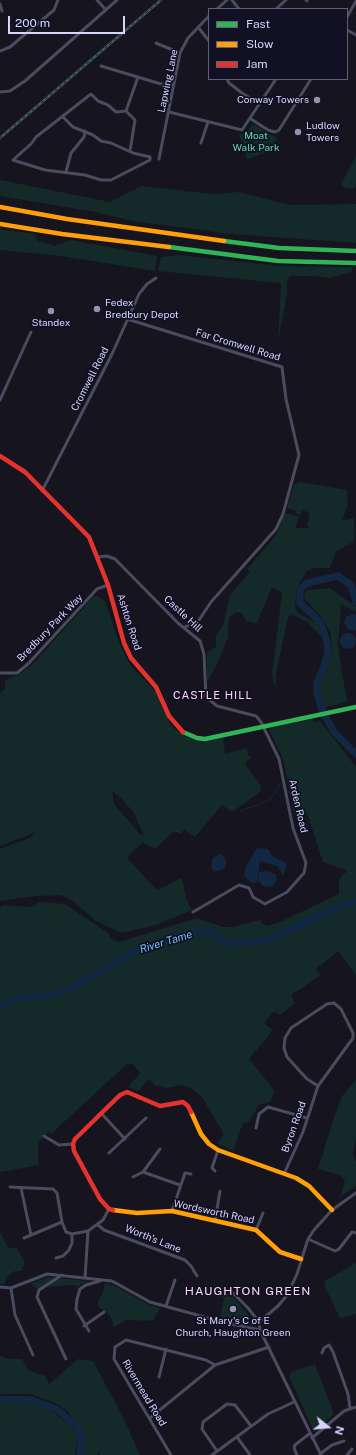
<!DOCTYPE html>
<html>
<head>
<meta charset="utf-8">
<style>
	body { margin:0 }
	#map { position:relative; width:356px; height:1455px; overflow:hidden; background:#16141f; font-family:"Public Sans",sans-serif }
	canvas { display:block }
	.legend { position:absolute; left:208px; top:8px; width:140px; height:72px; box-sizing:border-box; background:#121023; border:1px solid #605f7a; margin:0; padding:5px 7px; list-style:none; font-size:12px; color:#d6d5fc }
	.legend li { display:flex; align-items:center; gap:8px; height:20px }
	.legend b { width:20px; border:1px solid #605f7a }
	.north { position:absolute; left:308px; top:1407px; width:40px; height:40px; -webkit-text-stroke:3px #121023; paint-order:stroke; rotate:107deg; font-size:11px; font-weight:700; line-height:16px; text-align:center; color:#d6d5fc }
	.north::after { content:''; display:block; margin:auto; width:14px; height:18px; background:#d6d5fc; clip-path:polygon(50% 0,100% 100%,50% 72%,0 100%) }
	.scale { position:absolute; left:8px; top:16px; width:117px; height:18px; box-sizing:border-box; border:2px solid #d6d5fc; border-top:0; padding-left:5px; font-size:12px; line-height:14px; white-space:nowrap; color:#d6d5fc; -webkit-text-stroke:3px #121023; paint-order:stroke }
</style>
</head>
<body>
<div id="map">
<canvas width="356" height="1455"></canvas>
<ul class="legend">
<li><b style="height:5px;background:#30b455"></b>Fast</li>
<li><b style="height:5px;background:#ff9f0a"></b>Slow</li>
<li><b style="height:5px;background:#e5322d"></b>Jam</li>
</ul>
<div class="north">N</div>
<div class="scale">200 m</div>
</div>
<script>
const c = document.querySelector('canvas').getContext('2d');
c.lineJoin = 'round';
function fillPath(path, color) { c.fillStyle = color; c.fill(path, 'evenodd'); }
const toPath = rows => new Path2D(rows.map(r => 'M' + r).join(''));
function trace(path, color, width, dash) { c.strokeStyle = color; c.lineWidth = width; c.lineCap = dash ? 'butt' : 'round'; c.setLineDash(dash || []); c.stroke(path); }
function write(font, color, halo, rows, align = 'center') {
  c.font = font + ' "Public Sans",sans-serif'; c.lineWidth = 3.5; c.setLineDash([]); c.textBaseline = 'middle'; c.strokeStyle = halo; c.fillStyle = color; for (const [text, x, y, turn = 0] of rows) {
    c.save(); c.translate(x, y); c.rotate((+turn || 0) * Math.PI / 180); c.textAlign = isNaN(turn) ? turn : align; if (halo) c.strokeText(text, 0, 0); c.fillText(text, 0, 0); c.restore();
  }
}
const green = toPath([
	[253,124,277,138,275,142,281,147,247,159,239,134,245,134],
	[356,156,356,184,354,189,345,188,341,184],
	[0,180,110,202,142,186,212,194,239,192,290,205,356,204,356,243,230,234,133,221,95,212,0,196],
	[0,229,34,234,38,241,55,246,71,240,157,256,155,271,61,256,0,250],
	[178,255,281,266,353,267,352,272,329,278,316,276,290,276,287,281,287,294,278,341,281,283,158,271,161,257],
	[300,482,347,490,348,504,342,521,354,518,355,537,353,542,336,551,330,568,315,568,307,571,297,587,295,607,298,613,316,623,323,635,320,635,307,622,293,615,288,617,276,673,276,690,272,675,282,592,272,587,257,623,246,621,242,613,236,612,230,617,228,624,228,638,216,666,207,682,207,652,216,647,216,635,223,625,230,595,250,572,247,569,276,535,285,513,299,517,295,528,309,528,307,525,310,513,302,510,300,515,296,513,296,511,287,508,294,485],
	[330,588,356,607,356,612,341,604,338,647,347,702,324,708,320,691,321,680,328,665,332,648,330,632,322,618,304,598,305,592,308,590],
	[97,596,105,601,119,642,130,665,155,691,170,724,176,730,190,738,223,737,225,754,247,748,248,755,251,757,245,764,261,786,260,792,232,812,222,805,195,837,184,830,180,834,174,831,155,849,143,842,133,851,127,858,157,890,182,878,186,898,192,910,156,925,122,933,96,921,73,901,61,895,36,896,0,901,0,849,30,838,36,832,0,846,0,693,5,689,5,680,18,675,32,665,93,597],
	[112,791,121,798,134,813,144,836,140,834,114,804],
	[313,719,314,722,320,721,356,767,356,899,346,903,349,907,356,904,356,975,338,951,316,969,321,975,291,995,295,1003,280,1015,274,1011,264,1023,273,1030,249,1059,275,1091,270,1102,259,1105,249,1122,243,1123,233,1151,217,1143,224,1134,202,1097,192,1089,183,1085,166,1088,155,1085,149,1079,138,1091,128,1087,140,1073,133,1064,127,1064,51,1134,49,1132,38,1142,39,1165,0,1172,0,907,4,905,30,907,39,902,65,904,108,933,111,938,119,942,197,918,223,927,237,927,237,926,260,920,262,924,267,926,280,922,339,894,339,879,347,871,323,862,307,813,294,815,283,759,268,727],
	[356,1080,356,1138,353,1155,356,1162,356,1186,340,1197,345,1181,340,1175,318,1169,333,1120,342,1096],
	[0,1232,8,1248,17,1248,25,1262,21,1271,15,1271,9,1275,4,1284,0,1284],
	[356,1263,356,1314,340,1318,324,1285,326,1280],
	[48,1277,89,1281,78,1286,70,1285,46,1287,42,1291,30,1284],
	[105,1283,115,1286,150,1305,160,1308,153,1321,127,1320,114,1327,111,1318,105,1311,99,1307,98,1301,103,1292],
	[211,1292,230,1293,256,1324,255,1326,220,1318,224,1298,210,1295],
	[0,1356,10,1359,22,1359,28,1370,45,1376,49,1384,78,1359,93,1361,123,1417,140,1455,100,1455,98,1452,97,1455,82,1455,84,1441,83,1434,69,1413,58,1404,31,1394,0,1394],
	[315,1364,334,1414,314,1432,289,1376,291,1372],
	[0,1402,35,1403,46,1406,54,1412,76,1431,78,1443,75,1455,0,1455]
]);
const water = toPath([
	[352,614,356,615,356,630,354,631,348,629,344,623,346,617],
	'340 641a8 8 0 1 1 16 0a8 8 0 1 1-16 0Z',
	[257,848,268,849,272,856,286,863,286,869,283,875,277,866,260,861,257,882,252,883,244,876,246,866],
	[220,854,224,856,226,861,225,868,215,872,212,869,211,864,213,858],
	[267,871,275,874,277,880,272,887,263,886,258,881,259,872]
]);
const stream = toPath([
	[241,811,270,800,281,783],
	[352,903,356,912]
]);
const river = toPath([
	[356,602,351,585,338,576,307,583,301,588,300,593,300,603,320,622,326,638,328,652,324,666,317,683,317,694,322,710,334,732,356,754],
	[0,1005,21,998,51,995,68,990,135,951,183,935,200,931,209,931,223,941,231,944,270,939,318,916,356,901],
	[0,1399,31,1400,57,1409,77,1427,82,1441,80,1455]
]);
const street = toPath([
	[97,0,106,10],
	[232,0,239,9],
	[306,0,307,1],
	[0,4,2,11],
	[217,9,227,0],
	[276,9,286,0],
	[347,17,356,1],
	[198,27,209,41],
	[347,30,356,35],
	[156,43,180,53],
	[0,51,10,47,54,10,58,0],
	[101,66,161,84,173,85],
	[227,79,229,83,242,93,260,104],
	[0,92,10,91,25,81,117,0],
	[169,112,242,130,276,79],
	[63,117,73,127,93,135,101,141,111,143,133,153,150,157,150,160,111,180,101,180,85,175,45,170,13,160,31,144,36,137,91,94,98,101,108,105,116,112,126,111],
	[251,119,268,130,275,132,279,130,311,79],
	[201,143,208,122],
	[130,151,135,120,126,111,138,77],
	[159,159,180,53,188,38,209,16],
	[66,172,71,153,84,137,85,131],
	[127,319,282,367,286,399,299,455,283,514,276,529,211,602,199,620,185,627],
	[0,400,31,332],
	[42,491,112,354,139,294,147,284,156,278],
	[97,557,107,556,115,559,178,623,200,641,204,654,206,697,217,706,256,716,261,722,279,759,293,828,306,863,304,873,287,892,265,904,253,897,249,888,239,885,193,912],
	[0,673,17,673,28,664,97,589,108,585],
	[101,1113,125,1139],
	[256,1128,259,1114,268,1107,307,1118],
	[44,1136,59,1145,73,1144],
	[109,1153,146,1118],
	[215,1171,212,1168,218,1150],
	[143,1172,180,1185],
	[284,1174,303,1132,318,1086,353,1038,353,1033,341,1009,334,1003,327,1004,291,1028,285,1038,284,1048,287,1057,307,1079,318,1086],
	[133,1177,143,1172,160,1149],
	[10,1187,53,1189,57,1193,62,1222,24,1238],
	[21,1188,31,1235],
	[172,1211,185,1173,191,1174],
	[215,1221,220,1191],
	[62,1222,66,1232,72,1234,88,1231,103,1220,109,1209],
	[98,1225,104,1230,185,1260,191,1266,197,1276],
	[256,1230,263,1213],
	[308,1239,335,1251,339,1249,352,1232,356,1233],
	[56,1258,63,1256,69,1250,72,1243,72,1234],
	[62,1275,39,1290,37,1297,66,1359],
	[85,1278,88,1231],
	[0,1287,11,1288,47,1274,112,1281,150,1302,226,1323,260,1330],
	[11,1288,15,1315,33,1355],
	[231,1291,248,1308,259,1322],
	[166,1306,175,1280],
	[84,1326,104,1312],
	[89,1331,76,1309,77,1299,80,1289,86,1285,100,1281],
	[322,1353,324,1348,329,1345,333,1352,348,1394,350,1408],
	[159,1377,166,1349],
	[150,1418,215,1365,269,1347],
	[237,1437,250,1455],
	[312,1438,344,1411,356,1407],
	[217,1451,202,1429,203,1422,227,1404,235,1405,251,1426],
	[320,1454,332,1445,344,1441],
	[171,1455,114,1359,115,1347,126,1340,206,1360,215,1365],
	[212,1455,268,1414,294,1402],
	[297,1455,294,1448,295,1445,309,1434],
	[321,1455,260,1330,259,1322,278,1306,288,1294,297,1274,308,1239,314,1230,332,1210,356,1193],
	[347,1455,352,1449]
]);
const fast = toPath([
	[224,241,279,248,356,251],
	[169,247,278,261,356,263],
	[183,732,197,738,205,739,356,707]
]);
const slow = toPath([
	[0,207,67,219,224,241],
	[0,224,62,234,169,247],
	[191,1112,201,1134,209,1144,218,1150,296,1178,309,1186,332,1210],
	[113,1210,137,1213,172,1211,256,1230,280,1252,301,1259]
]);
const jam = toPath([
	[0,456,25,472,89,537,108,585,124,643,131,658,156,687,169,716,183,732],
	[113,1210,109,1209,100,1199,74,1151,73,1144,75,1139,120,1095,127,1092,160,1106,183,1102,188,1106,191,1112]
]);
const rail = toPath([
	[0,138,161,0]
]);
const markers = [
	[317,100,4,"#9391af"],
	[298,132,4,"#9391af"],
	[97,309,4,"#9391af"],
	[51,311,4,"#9391af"],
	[233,1309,4,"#9391af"]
];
const streetNames = [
	["Lapwing Lane",168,81,-78],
	["Far Cromwell Road",238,345,17],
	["Cromwell Road",90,379,-63],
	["Castle Hill",183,614,43],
	["Ashton Road",129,622,72],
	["Bredbury Park Way",50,628,-46],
	["Arden Road",298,806,77],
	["Byron Road",294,1127,-70],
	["Wordsworth Road",214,1212,12],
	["Worth's Lane",153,1239,22],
	["Rivermead Road",144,1393,59]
];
const poiNames = [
	["Conway Towers",309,100,"right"],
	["Ludlow",306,126],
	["Towers",306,138],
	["Fedex",105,303],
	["Bredbury Depot",105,315],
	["Standex",51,323,"center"],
	["St Mary's C of E",233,1321,"center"],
	["Church, Haughton Green",233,1333,"center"]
];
const parkNames = [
	["Moat",256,136],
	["Walk Park",256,148]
];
const neighbourhoodNames = [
	["CASTLE HILL",213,696]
];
const waterNames = [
	["River Tame",166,942,-17]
];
const quarterNames = [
	["HAUGHTON GREEN",248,1291]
];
fillPath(green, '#132a28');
fillPath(water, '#122842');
trace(stream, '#122842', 1);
trace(river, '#122842', 7);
trace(street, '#4a4b5f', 3);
trace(fast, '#30b455', 4.5);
trace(slow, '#ff9f0a', 4.5);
trace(jam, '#e5322d', 4.5);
trace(rail, '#445a66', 2.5);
trace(rail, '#121023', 1, [3]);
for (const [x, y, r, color] of markers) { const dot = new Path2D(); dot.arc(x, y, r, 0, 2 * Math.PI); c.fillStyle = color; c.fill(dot); trace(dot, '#121023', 1.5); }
write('10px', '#d6d5fc', '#121023', streetNames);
write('10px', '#d6d5fc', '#121023', poiNames, 'left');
write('10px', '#66d7b1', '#121023', parkNames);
c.letterSpacing = '1px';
write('11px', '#fcd7f2', '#121023', neighbourhoodNames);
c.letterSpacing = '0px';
write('italic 11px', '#6bc1f4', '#121023', waterNames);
c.letterSpacing = '1px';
write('12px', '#fcd7f2', '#121023', quarterNames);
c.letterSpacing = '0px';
</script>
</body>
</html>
